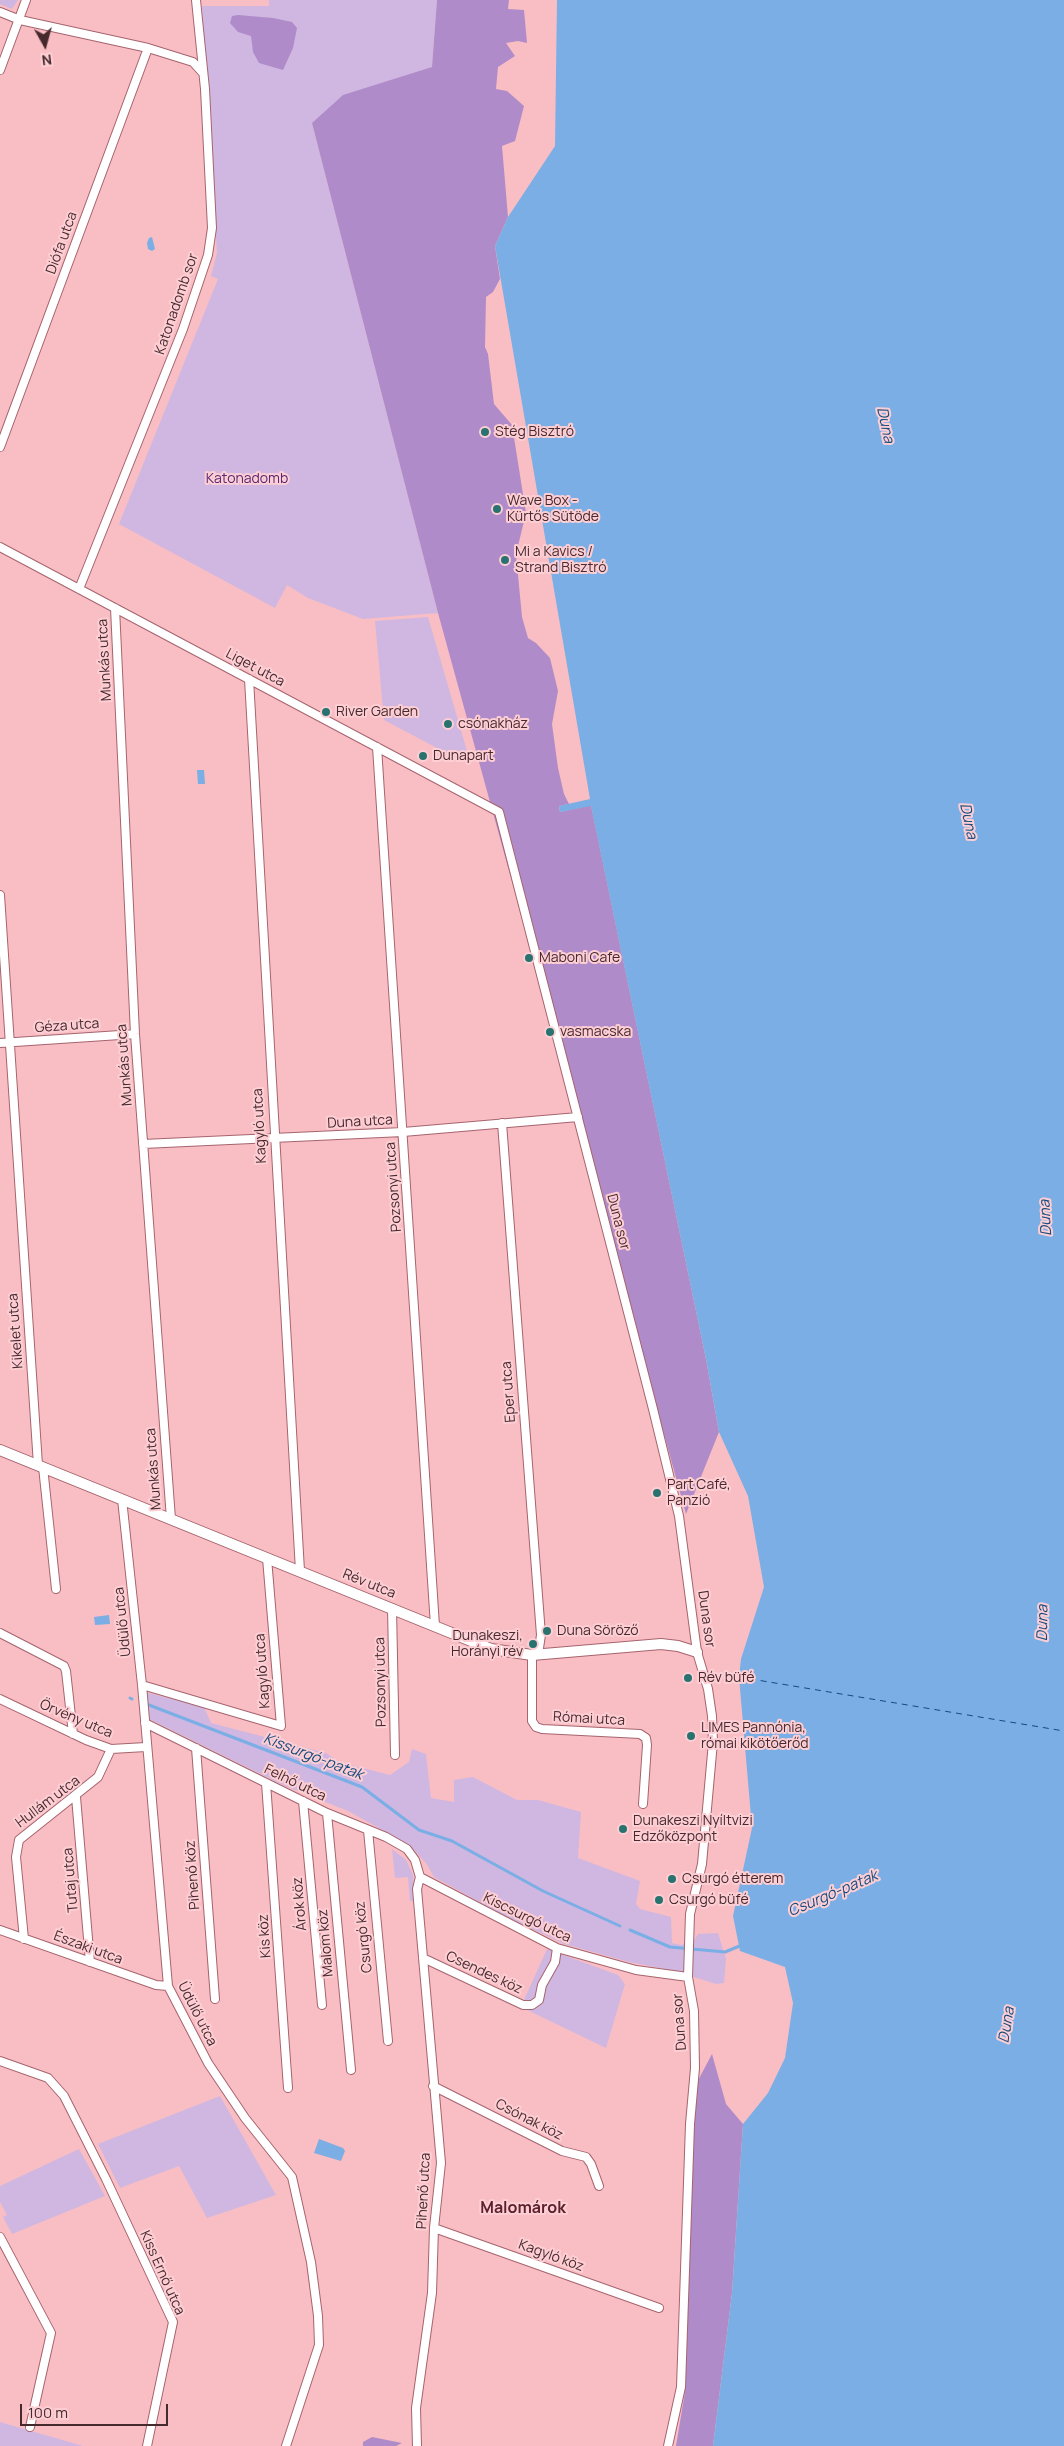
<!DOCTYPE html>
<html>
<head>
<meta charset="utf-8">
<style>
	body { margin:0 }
	#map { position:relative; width:1064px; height:2446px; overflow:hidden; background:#f9bec4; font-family:Manrope,sans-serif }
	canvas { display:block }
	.north { position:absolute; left:20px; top:20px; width:50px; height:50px; -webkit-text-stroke:4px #fdcfd4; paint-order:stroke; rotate:173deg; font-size:14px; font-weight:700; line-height:20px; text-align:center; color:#46292d }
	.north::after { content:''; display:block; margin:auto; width:18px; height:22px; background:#46292d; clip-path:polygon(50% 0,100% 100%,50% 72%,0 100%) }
	.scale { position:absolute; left:20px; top:2404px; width:148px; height:22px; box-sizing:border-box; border:2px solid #46292d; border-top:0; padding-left:6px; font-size:15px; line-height:18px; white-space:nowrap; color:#46292d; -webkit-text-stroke:4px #fdcfd4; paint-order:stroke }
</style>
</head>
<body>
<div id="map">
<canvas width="1064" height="2446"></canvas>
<div class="north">N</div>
<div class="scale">100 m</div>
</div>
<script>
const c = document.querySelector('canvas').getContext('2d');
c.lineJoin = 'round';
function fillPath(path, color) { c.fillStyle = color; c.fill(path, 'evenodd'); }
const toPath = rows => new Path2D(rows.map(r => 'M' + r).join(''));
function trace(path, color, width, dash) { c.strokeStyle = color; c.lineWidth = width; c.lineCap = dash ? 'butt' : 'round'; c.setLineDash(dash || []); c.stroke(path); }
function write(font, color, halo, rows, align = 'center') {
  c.font = font + ' Manrope,sans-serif'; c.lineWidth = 4; c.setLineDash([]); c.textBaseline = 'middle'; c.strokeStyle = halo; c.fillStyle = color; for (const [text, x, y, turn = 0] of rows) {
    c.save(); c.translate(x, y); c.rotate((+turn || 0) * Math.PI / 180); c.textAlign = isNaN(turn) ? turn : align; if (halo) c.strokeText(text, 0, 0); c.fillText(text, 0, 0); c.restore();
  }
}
const green = toPath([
	[0,0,18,0,12,9,0,4],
	[269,0,437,0,432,67,312,123,438,613,363,619,308,598,287,585,275,608,119,524,218,279,211,276,217,253,202,6,269,6],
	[428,617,467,751,456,758,384,720,375,621],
	[144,1692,204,1707,211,1723,326,1753,339,1762,390,1775,409,1762,412,1749,426,1754,431,1798,454,1802,454,1780,473,1777,517,1800,538,1800,581,1812,578,1858,640,1881,636,1904,640,1909,671,1917,672,1943,681,1945,694,1941,698,1934,718,1933,726,1959,724,1983,716,1984,675,1971,629,1962,564,1944,505,1916,434,1877,426,1863,410,1846,386,1832,348,1811,285,1786,145,1717],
	[392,1849,406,1860,413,1875,414,1901,410,1901,408,1877,395,1878],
	[547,1949,618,1975,625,1984,606,2048,523,2008,523,2002],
	[220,2096,276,2195,207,2218,179,2166,120,2188,98,2144],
	[79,2149,105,2196,12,2234,3,2217,7,2215,0,2202,0,2186],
	[0,2422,83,2446,0,2446]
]);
const forest = toPath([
	[437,0,509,0,508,9,524,10,527,43,518,41,506,43,515,56,498,67,496,89,507,91,524,106,515,141,502,146,508,217,495,246,500,279,493,292,486,297,485,347,488,354,494,404,512,425,526,513,516,554,522,617,528,638,536,643,550,658,558,691,552,724,558,768,564,794,569,804,559,806,560,812,591,805,706,1359,719,1432,686,1514,438,613,312,123,343,95,432,67],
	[238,15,273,18,292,22,297,28,293,48,283,70,259,63,253,52,251,36,238,32,230,23,232,16],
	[712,2054,726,2104,743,2124,732,2293,713,2446,676,2446,685,2392,694,2088],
	[372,2437,402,2443,396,2446,363,2446,363,2442]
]);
const water = toPath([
	[557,0,1064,0,1064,2446,713,2446,732,2293,743,2124,768,2093,785,2058,793,2003,785,1967,740,1951,733,1916,752,1828,739,1677,741,1659,764,1587,748,1496,719,1432,706,1359,591,806,560,812,559,806,590,799,495,246,508,217,555,146],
	[152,237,155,249,152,251,148,249,147,243,149,238],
	[197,770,204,770,205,784,198,784],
	[109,1615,110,1624,95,1625,94,1617],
	[319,2139,343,2148,345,2151,341,2161,314,2153]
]);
const stream = toPath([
	[130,1698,132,1699],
	[149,1705,362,1787,419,1830,452,1841,543,1891,620,1926],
	[630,1930,670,1947,725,1952,742,1945]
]);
const ferry = toPath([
	[739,1677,1064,1731]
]);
const minor = toPath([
	[0,12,20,20,148,48,193,62,202,72],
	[0,70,26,0],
	[0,447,148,48],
	[0,547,499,812,653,1409,679,1516,697,1652,708,1689,712,1716,713,1742,702,1864,690,1914,688,1977,694,2011,695,2068,690,2124,681,2387,668,2446],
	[79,589,183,329,208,255,212,228,205,89,196,0],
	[115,608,135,1034,171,1519],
	[249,679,300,1571],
	[377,747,435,1626],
	[0,895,38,1465],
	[0,1043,135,1034],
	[502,1123,541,1635,539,1648,532,1655,532,1721,536,1727,542,1729,640,1734,646,1738,647,1745,643,1804],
	[143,1144,403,1132,578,1117],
	[43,1467,56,1589],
	[122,1499,142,1685,168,1986,208,2063,245,2118,292,2177,311,2262,318,2316,319,2345,286,2446],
	[392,1608,395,1755],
	[0,1633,64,1666,66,1671,73,1734],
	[142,1685,281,1726,267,1558],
	[0,1699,86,1740,111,1749,146,1747],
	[145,1723,327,1813,386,1837,407,1849,415,1860,420,1877],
	[196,1748,215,1999],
	[266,1783,288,2088],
	[76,1797,90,1962],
	[303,1801,322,2005],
	[327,1813,351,2070],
	[368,1830,388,2041],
	[420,1877,557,1948,636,1970,688,1977],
	[0,1930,156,1985,168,1986],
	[24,1939,16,1857,19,1840,98,1777,111,1749],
	[423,1958,523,2005,532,2005,539,2000,542,1985,555,1962,557,1948],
	[0,2061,48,2078,64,2096,106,2179,173,2322,147,2446],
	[433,2086,562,2151,586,2157,591,2164,599,2186],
	[434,2228,659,2308],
	[0,2237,51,2333,30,2427],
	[417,2446,416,2408,432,2293,434,2228,441,2163,417,1889,420,1877]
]);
const tertiary = toPath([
	[0,1450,491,1649,532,1655,661,1644,678,1646,697,1652]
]);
const markers = [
	[485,432,5,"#28726f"],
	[497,509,5,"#28726f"],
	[505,560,5,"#28726f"],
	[326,712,5,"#28726f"],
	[448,724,5,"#28726f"],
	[423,756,5,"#28726f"],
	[529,958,5,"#28726f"],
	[550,1032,5,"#28726f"],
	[657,1493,5,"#28726f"],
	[547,1631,5,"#28726f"],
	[533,1644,5,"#28726f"],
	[688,1678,5,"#28726f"],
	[691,1736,5,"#28726f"],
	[623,1829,5,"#28726f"],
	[672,1879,5,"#28726f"],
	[659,1900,5,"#28726f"]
];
const streetNames = [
	["Diófa utca",62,243,-70],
	["Katonadomb sor",177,304,-71],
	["Munkás utca",105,660,-93],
	["Liget utca",255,668,28],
	["Géza utca",67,1026,-4],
	["Munkás utca",125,1065,-94],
	["Duna utca",360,1122,-3],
	["Kagyló utca",260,1126,-93],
	["Pozsonyi utca",394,1187,-94],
	["Duna sor",618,1222,76],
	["Kikelet utca",16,1331,-94],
	["Eper utca",509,1392,-94],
	["Munkás utca",154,1469,-94],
	["Rév utca",369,1584,22],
	["Duna sor",706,1619,82],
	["Üdülő utca",123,1622,-96],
	["Kagyló utca",263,1671,-94],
	["Pozsonyi utca",381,1682,-91],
	["Örvény utca",76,1719,23],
	["Római utca",589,1719,3],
	["Felhő utca",295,1783,26],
	["Hullám utca",48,1802,-37],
	["Pihenő köz",193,1875,-94],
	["Tutaj utca",71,1880,-95],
	["Árok köz",300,1904,-95],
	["Kiscsurgó utca",527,1918,26],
	["Kis köz",265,1936,-94],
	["Csurgó köz",364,1937,-96],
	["Malom köz",326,1943,-95],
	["Északi utca",88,1948,20],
	["Csendes köz",484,1973,25],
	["Üdülő utca",197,2014,63],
	["Duna sor",680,2022,-94],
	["Csónak köz",529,2120,27],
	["Pihenő utca",424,2191,-87],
	["Kagyló köz",551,2256,20],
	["Kiss Ernő utca",162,2273,66]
];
const poiNames = [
	["Stég Bisztró",495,432],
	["Wave Box -",507,501],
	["Kürtős Sütöde",507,517],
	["Mi a Kavics /",515,552],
	["Strand Bisztró",515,568],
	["River Garden",336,712],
	["csónakház",458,724],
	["Dunapart",433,756],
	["Maboni Cafe",539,958],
	["vasmacska",560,1032],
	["Part Café,",667,1485],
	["Panzió",667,1501],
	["Duna Söröző",557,1631],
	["Dunakeszi,",523,1636,"right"],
	["Horányi rév",523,1652,"right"],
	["Rév büfé",698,1678],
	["LIMES Pannónia,",701,1728],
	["római kikötőerőd",701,1744],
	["Dunakeszi Nyíltvizi",633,1821],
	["Edzőközpont",633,1837],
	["Csurgó étterem",682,1879],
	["Csurgó büfé",669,1900]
];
const parkNames = [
	["Katonadomb",247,479]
];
const waterNames = [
	["Duna",885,425,78],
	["Duna",968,821,78],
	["Duna",1046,1218,-93],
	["Duna",1043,1623,-89],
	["Kissurgó-patak",313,1757,21],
	["Csurgó-patak",833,1894,-23],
	["Duna",1007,2025,-81]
];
const quarterNames = [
	["Malomárok",523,2209]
];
fillPath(green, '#cfb7e1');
fillPath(forest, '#b08bc9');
fillPath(water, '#7aaee5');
trace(stream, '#7aaee5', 3);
trace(ferry, '#154b7e', 1, [6, 5]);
trace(minor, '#a6646e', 10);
trace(tertiary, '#a6646e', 12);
trace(minor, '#fff', 8);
trace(tertiary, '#fff', 10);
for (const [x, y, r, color] of markers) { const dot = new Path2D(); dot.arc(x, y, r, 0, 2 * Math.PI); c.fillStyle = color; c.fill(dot); trace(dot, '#fdcfd4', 2); }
write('14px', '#46292d', '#fdcfd4', streetNames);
write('14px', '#46292d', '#fdcfd4', poiNames, 'left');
write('14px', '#562771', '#fdcfd4', parkNames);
write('italic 15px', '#154b7e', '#fdcfd4', waterNames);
write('bold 16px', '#5c212d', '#fdcfd4', quarterNames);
</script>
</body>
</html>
